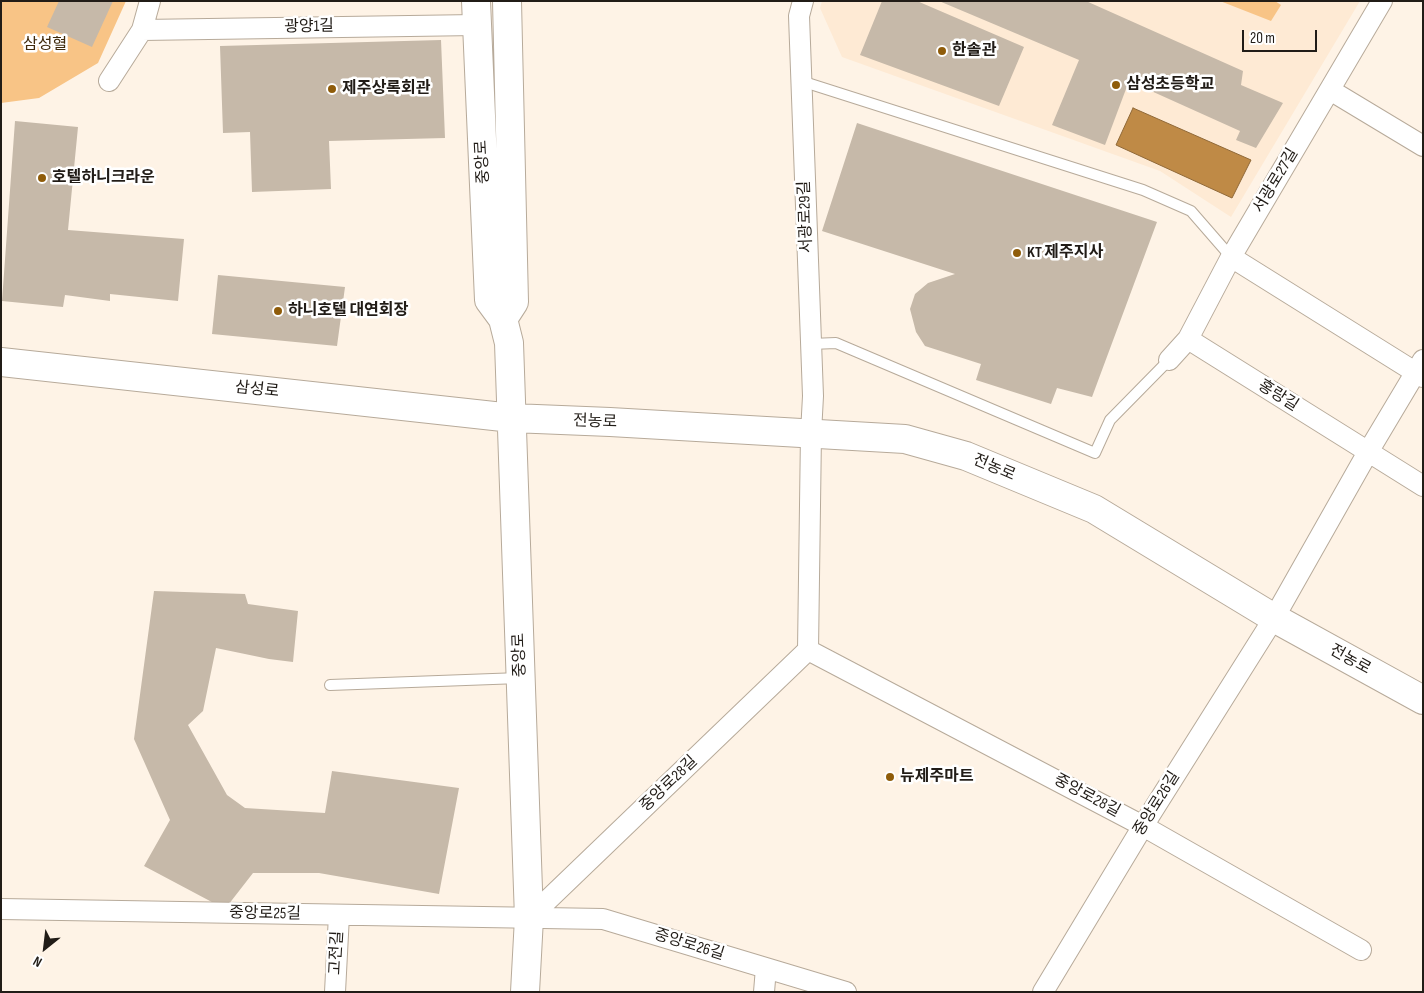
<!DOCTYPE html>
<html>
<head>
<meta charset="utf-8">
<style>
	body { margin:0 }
	#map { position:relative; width:1424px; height:993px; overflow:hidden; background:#fef3e6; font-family:"Sofia Sans Condensed",sans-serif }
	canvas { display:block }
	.frame { position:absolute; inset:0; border:2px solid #211c17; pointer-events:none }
	.north { position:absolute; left:20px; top:923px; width:50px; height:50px; -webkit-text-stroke:4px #fff; paint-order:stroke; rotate:209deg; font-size:14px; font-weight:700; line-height:20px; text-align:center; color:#211c17 }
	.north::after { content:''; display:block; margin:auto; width:18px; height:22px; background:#211c17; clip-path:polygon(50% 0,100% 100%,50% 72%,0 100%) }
	.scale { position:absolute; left:1242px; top:30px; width:75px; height:22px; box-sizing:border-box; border:2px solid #211c17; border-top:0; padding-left:6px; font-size:15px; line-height:18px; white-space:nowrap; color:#211c17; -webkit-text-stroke:4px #fff; paint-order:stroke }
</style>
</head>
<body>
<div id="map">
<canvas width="1424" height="993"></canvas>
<div class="frame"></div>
<div class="north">N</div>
<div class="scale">20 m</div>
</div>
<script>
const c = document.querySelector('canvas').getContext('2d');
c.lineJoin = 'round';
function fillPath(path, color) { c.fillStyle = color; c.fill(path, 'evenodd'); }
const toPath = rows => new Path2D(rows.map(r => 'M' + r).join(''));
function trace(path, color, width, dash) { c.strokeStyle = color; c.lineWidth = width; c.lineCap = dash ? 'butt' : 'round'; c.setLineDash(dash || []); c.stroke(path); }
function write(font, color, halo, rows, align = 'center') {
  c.font = font + ' "Sofia Sans Condensed","Noto Sans KR",sans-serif'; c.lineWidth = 5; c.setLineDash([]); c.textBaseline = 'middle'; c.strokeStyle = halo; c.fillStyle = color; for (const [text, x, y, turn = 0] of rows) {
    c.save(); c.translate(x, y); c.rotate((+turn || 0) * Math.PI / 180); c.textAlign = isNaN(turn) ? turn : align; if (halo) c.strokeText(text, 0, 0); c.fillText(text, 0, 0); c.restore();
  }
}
const built = toPath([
	[822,1,1360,1,1231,217,1160,171,842,57,820,8]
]);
const green = toPath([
	[1,1,126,1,98,63,39,98,1,103],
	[1220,1,1275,1,1281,5,1271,21]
]);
const water = toPath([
	[1133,108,1251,160,1232,198,1116,145,1133,108]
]);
const building = toPath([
	[59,1,113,1,92,47,47,27],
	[882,1,917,1,1024,47,999,106,860,55],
	[939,1,1086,1,1243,71,1241,85,1283,103,1256,148,1236,140,1240,131,1129,81,1105,145,1052,125,1079,60],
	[441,40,445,138,329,141,331,189,252,192,250,132,223,133,220,46],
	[15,121,78,127,68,230,184,239,178,301,110,294,110,301,65,295,63,307,2,301],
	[857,123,1157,222,1092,397,1057,388,1051,404,976,380,981,364,925,346,916,332,910,309,915,294,928,283,955,274,822,231],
	[218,275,345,287,337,346,212,334],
	[154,591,245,594,248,604,298,611,293,662,269,659,216,648,203,711,188,725,227,795,245,808,325,813,332,771,459,788,439,894,319,873,253,873,225,909,144,866,170,820,134,739]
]);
const lane = toPath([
	[801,81,1143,190,1191,211,1231,257],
	[811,344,836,343,1095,453,1110,420,1169,360],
	[330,685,520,678]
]);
const street = toPath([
	[142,30,476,25],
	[109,81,142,30,150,1],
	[1330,90,1423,146],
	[1231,257,1423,377],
	[1188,339,1423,486],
	[1169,360,1188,339,1231,257,1382,1],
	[808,650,1143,826,1361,950],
	[1,909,603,919,846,992],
	[529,918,808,650,811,433,813,396,799,16,803,1],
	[335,992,339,915],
	[764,992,766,968],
	[1043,992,1143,826,1274,618,1368,452,1423,360]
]);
const secondary = toPath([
	[476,1,489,300,503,319,509,343,529,918,525,992],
	[503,319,514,302,507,1],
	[1,362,512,418,610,422,905,439,966,456,1094,509,1274,618,1423,700]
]);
const markers = [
	[942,51,5,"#8f5c0a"],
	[1116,85,5,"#8f5c0a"],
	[332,89,5,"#8f5c0a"],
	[42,178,5,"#8f5c0a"],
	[1017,253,5,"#8f5c0a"],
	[278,311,5,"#8f5c0a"],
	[890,777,5,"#8f5c0a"]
];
const streetNames = [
	["광양1길",309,27,-1],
	["중앙로",483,162,-93],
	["서광로27길",1276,181,-59],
	["서광로29길",806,217,-92],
	["삼성로",257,390,6],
	["홍랑길",1278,396,32],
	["전농로",595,422,2],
	["전농로",994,468,23],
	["중앙로",520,655,-92],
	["전농로",1350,660,29],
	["중앙로28길",669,784,-44],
	["중앙로28길",1087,796,28],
	["중앙로26길",1157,804,-58],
	["중앙로25길",265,914,1],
	["중앙로26길",689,945,17],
	["고전길",337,953,-87]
];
const parkNames = [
	["삼성혈",45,45]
];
const poiNames = [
	["한솔관",952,51],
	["삼성초등학교",1126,85],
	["제주상록회관",342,89],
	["호텔하니크라운",52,178],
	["KT 제주지사",1027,253],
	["하니호텔 대연회장",288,311],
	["뉴제주마트",900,777]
];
fillPath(built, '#feead4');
fillPath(green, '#f8c486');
fillPath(water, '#bf8a46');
trace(water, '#906938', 1);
fillPath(building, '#c6b9a9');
trace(lane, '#b7aa9a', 12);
trace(street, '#b7aa9a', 22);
trace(secondary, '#b7aa9a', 30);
trace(lane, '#fff', 10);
trace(street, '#fff', 20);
trace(secondary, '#fff', 28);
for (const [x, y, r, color] of markers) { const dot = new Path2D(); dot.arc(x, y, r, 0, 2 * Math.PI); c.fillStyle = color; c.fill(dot); trace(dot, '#fff', 2); }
write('16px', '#211c17', '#fff', streetNames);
write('16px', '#412b0c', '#fff', parkNames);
write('bold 16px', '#211c17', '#fff', poiNames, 'left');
</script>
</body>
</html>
